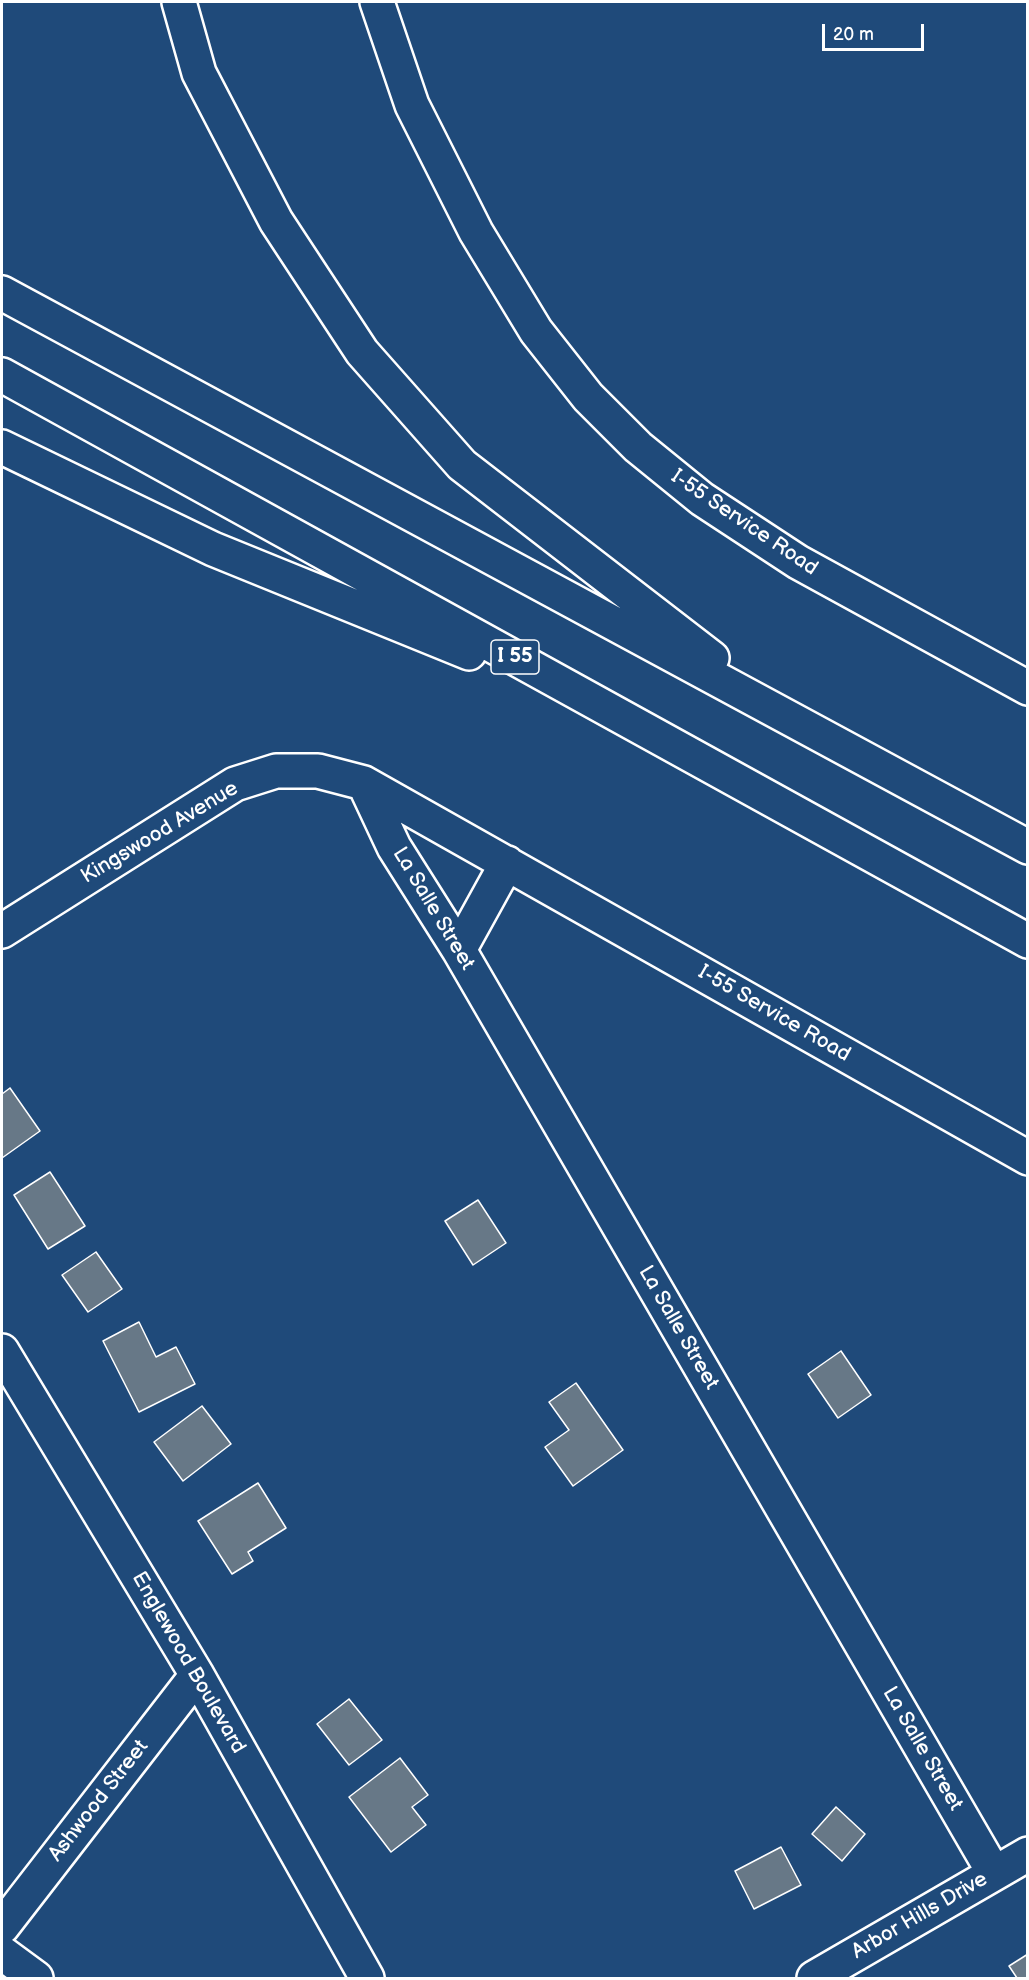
<!DOCTYPE html>
<html>
<head>
<meta charset="utf-8">
<style>
	body { margin:0 }
	#map { position:relative; width:1029px; height:1980px; overflow:hidden; background:#1f4a7a; font-family:"Balsamiq Sans",sans-serif }
	canvas { display:block }
	.frame { position:absolute; inset:0; border:3px solid #fff; pointer-events:none }
	.scale { position:absolute; left:822px; top:24px; width:102px; height:27px; box-sizing:border-box; border:3px solid #fff; border-top:0; padding-left:8px; font-size:18px; line-height:21px; white-space:nowrap; color:#fff; -webkit-text-stroke:4px #1f4a7a; paint-order:stroke }
</style>
</head>
<body>
<div id="map">
<canvas width="1029" height="1980"></canvas>
<div class="frame"></div>
<div class="scale">20 m</div>
</div>
<script>
const c = document.querySelector('canvas').getContext('2d');
c.lineJoin = 'round';
function fillPath(path, color) { c.fillStyle = color; c.fill(path, 'evenodd'); }
const toPath = rows => new Path2D(rows.map(r => 'M' + r).join(''));
function trace(path, color, width, dash) { c.strokeStyle = color; c.lineWidth = width; c.lineCap = dash ? 'butt' : 'round'; c.setLineDash(dash || []); c.stroke(path); }
function write(font, color, halo, rows, align = 'center') {
  c.font = font + ' "Balsamiq Sans",sans-serif'; c.lineWidth = 4.5; c.setLineDash([]); c.textBaseline = 'middle'; c.strokeStyle = halo; c.fillStyle = color; for (const [text, x, y, turn = 0] of rows) {
    c.save(); c.translate(x, y); c.rotate((+turn || 0) * Math.PI / 180); c.textAlign = isNaN(turn) ? turn : align; if (halo) c.strokeText(text, 0, 0); c.fillText(text, 0, 0); c.restore();
  }
}
const building = toPath([
	[10,1088,40,1131,2,1158,2,1094,10,1088],
	[50,1172,85,1226,48,1249,14,1195,50,1172],
	[478,1200,506,1243,473,1265,445,1221,478,1200],
	[96,1252,122,1289,88,1312,62,1275,96,1252],
	[139,1322,156,1357,176,1347,195,1384,139,1412,103,1341,139,1322],
	[841,1351,871,1395,838,1418,808,1374,841,1351],
	[576,1383,623,1450,573,1486,545,1447,569,1430,549,1402,576,1383],
	[202,1406,231,1444,183,1481,154,1442,202,1406],
	[258,1483,286,1528,248,1552,253,1561,232,1574,198,1521,258,1483],
	[349,1699,382,1740,349,1765,317,1724,349,1699],
	[400,1758,428,1795,412,1807,426,1825,391,1852,349,1797,400,1758],
	[836,1807,865,1834,842,1861,812,1834,836,1807],
	[781,1847,801,1885,754,1909,735,1871,781,1847],
	[1028,1954,1028,1978,1017,1978,1009,1966,1028,1954]
]);
const street = toPath([
	[364,783,394,847,459,950,994,1873],
	[2,931,235,784,276,771,318,771,364,783,1028,1158],
	[459,950,507,863],
	[2,1351,197,1675,367,1978],
	[2,1927,197,1675],
	[2,1953,36,1978],
	[814,1978,1028,1854]
]);
const secondary = toPath([
	[377,2,412,105,476,232,536,331,588,397,638,447,702,499,798,562,1028,688]
]);
const highway = toPath([
	[179,2,199,73,276,221,362,352,462,465,712,658],
	[2,293,1028,847],
	[2,375,1028,941],
	[2,447,213,549,469,653]
]);
const shields = [
	[515,657,48]
];
const shieldNames = [
	["I 55",515,657]
];
const streetNames = [
	["I-55 Service Road",744,523,34],
	["Kingswood Avenue",160,833,-31],
	["La Salle Street",433,909,59],
	["I-55 Service Road",774,1014,30],
	["La Salle Street",678,1328,60],
	["Englewood Boulevard",188,1663,60],
	["La Salle Street",922,1749,60],
	["Ashwood Street",99,1801,-52],
	["Arbor Hills Drive",920,1916,-30]
];
fillPath(building, '#677887');
trace(building, '#fff', 1.5);
trace(street, '#fff', 38);
trace(secondary, '#fff', 38);
trace(highway, '#fff', 38);
trace(street, '#1f4a7a', 33);
trace(secondary, '#1f4a7a', 33);
trace(highway, '#1f4a7a', 33);
for (const [x, y, w] of shields) { const box = new Path2D(); box.roundRect(x - w / 2, y - 17, w, 34, 4.5); c.fillStyle = '#1f4a7a'; c.fill(box); trace(box, '#fff', 1.5); }
write('bold 20px', '#fff', null, shieldNames);
write('21px', '#fff', '#1f4a7a', streetNames);
</script>
</body>
</html>
